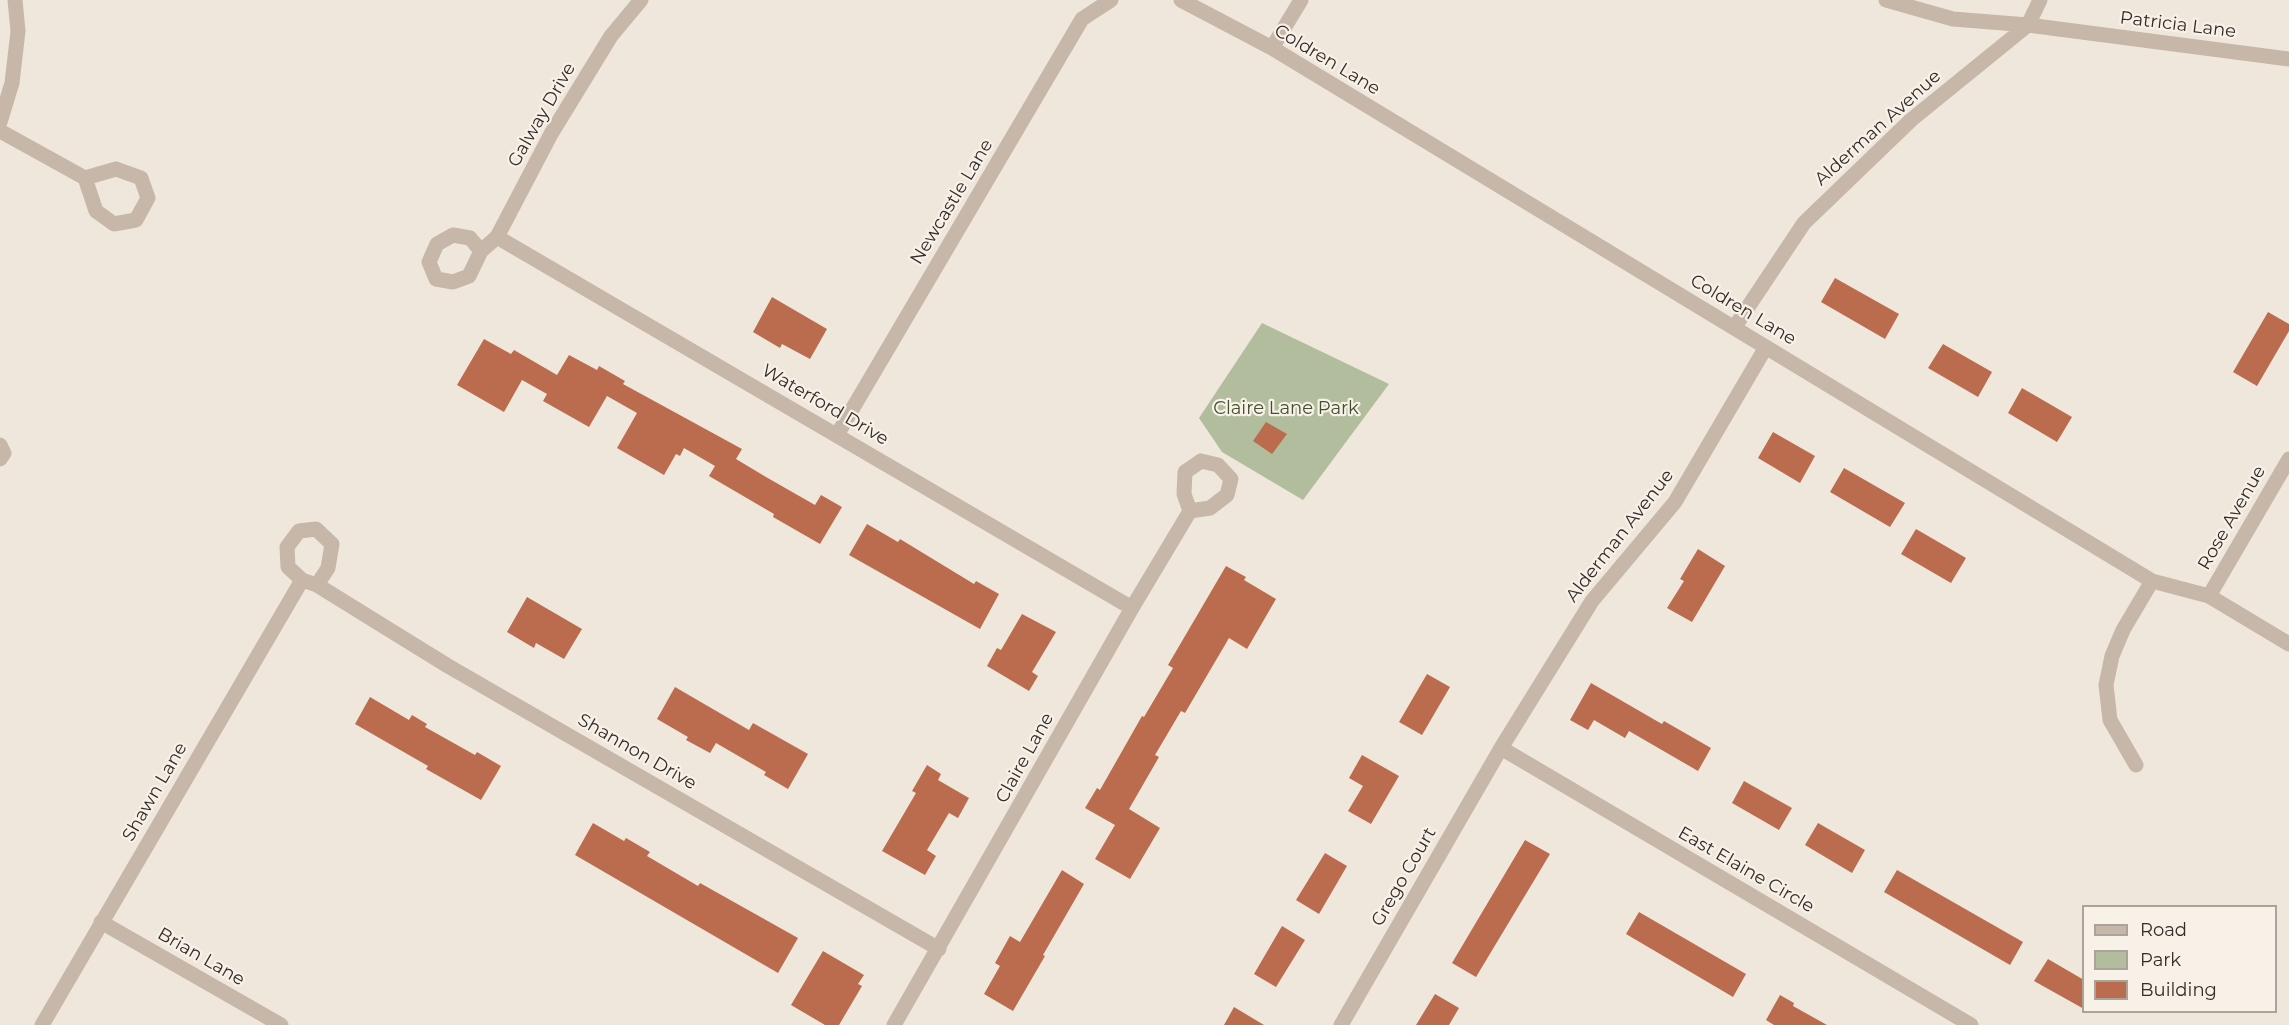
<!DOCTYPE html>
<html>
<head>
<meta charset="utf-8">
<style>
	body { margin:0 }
	#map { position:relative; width:2289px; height:1025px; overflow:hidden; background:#f0e7dc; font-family:Montserrat,sans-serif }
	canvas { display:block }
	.legend { position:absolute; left:2082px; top:905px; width:195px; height:108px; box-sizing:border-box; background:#f8f1e8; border:2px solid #aaa29b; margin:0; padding:8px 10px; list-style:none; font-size:18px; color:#342c28 }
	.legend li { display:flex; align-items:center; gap:12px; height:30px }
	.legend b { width:30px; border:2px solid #aaa29b }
</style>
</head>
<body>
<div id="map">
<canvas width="2289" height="1025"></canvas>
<ul class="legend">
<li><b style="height:8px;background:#c7b7a9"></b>Road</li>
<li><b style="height:16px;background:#b1bd9d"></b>Park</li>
<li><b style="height:16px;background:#bb6c4e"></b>Building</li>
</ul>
</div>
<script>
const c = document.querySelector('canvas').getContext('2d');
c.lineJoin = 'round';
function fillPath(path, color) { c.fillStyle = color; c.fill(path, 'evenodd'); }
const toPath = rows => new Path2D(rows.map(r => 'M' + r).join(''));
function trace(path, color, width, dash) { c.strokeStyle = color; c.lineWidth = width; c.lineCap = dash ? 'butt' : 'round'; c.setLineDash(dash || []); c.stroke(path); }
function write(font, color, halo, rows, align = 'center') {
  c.font = font + ' Montserrat,sans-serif'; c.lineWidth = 4.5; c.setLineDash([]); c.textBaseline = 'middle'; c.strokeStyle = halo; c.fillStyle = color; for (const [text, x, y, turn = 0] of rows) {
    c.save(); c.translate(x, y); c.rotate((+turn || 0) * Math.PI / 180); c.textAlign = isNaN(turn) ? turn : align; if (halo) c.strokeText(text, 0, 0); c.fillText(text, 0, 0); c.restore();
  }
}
const green = toPath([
	[1262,323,1389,384,1303,500,1222,452,1199,418]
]);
const building = toPath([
	[1835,278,1899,314,1885,339,1821,302],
	[772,297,827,329,810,359,782,344,780,348,753,332],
	[2268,312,2289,324,2289,331,2257,386,2233,372],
	[484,339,511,354,514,350,557,375,569,355,597,370,599,366,625,381,623,384,742,449,736,459,766,477,815,505,821,495,842,507,820,544,773,517,774,514,709,476,715,466,684,448,680,456,676,454,664,475,617,448,637,413,607,396,589,427,543,401,547,394,522,380,504,412,457,385],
	[1943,344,1992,372,1978,397,1928,368],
	[2022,388,2072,417,2057,442,2008,413],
	[1266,422,1287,434,1272,454,1253,441],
	[1773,432,1815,456,1800,483,1758,458],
	[1844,468,1905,503,1890,527,1830,492],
	[867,524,898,542,900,539,974,584,976,581,999,594,980,629,849,555],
	[1916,529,1966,558,1951,583,1901,554],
	[1698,549,1725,566,1692,622,1667,608,1684,581,1680,579],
	[1226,566,1246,577,1244,580,1276,599,1247,649,1229,638,1185,713,1181,711,1155,755,1159,757,1129,809,1160,828,1130,879,1095,859,1115,825,1085,808,1097,788,1100,790,1142,716,1144,717,1173,668,1168,665],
	[527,597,582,629,564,659,536,643,534,648,507,632],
	[1022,614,1056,632,1032,672,1038,676,1029,691,987,666,997,648,1001,650],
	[1427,674,1450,687,1422,735,1399,722],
	[1591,683,1662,724,1664,721,1711,748,1698,771,1629,731,1625,738,1594,720,1588,730,1570,720],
	[675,687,749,730,753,723,808,754,788,789,764,775,766,772,716,743,710,753,686,740,688,737,657,719],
	[370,697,409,720,412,715,427,724,425,727,475,755,477,752,501,766,481,800,426,769,428,766,355,724],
	[1362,755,1399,776,1371,824,1348,811,1363,786,1349,778],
	[927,765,941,774,938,780,969,798,958,818,949,813,927,850,936,856,925,875,882,851,916,793,912,791],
	[1744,781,1792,808,1779,830,1732,803],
	[593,823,624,841,626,838,650,852,647,856,698,886,700,883,798,938,778,973,575,855],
	[1818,823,1865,850,1852,873,1805,845],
	[1525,840,1550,854,1476,977,1452,963],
	[1325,853,1347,866,1319,914,1296,900],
	[1062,870,1084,884,1043,955,1045,956,1013,1011,984,994,1000,966,995,963,1010,936,1020,942],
	[1897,870,2023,942,2010,965,1884,892],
	[1639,912,1746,974,1733,997,1626,934],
	[1282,926,1305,940,1276,987,1254,974],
	[823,951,864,975,858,984,862,986,839,1025,825,1025,791,1005],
	[2048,959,2084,980,2084,1009,2034,981],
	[1435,994,1459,1008,1449,1025,1416,1025],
	[1780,995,1794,1003,1793,1006,1827,1025,1774,1025,1766,1020],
	[1234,1007,1264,1025,1224,1025]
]);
const minor = toPath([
	[1181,0,1272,48,2152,581,2209,596,2289,644],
	[1886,0,1953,19,2028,25,2289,59],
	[1272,48,1301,0],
	[0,122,12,83,18,31,15,0],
	[0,131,85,178],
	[116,169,141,178,148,198,136,220,114,224,96,211,85,178,116,169],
	[497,237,1132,608],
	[481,251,470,238,453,235,437,244,429,262,436,279,453,282,469,276,481,251,497,237,551,134,611,36,641,0],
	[1734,328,1804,223,1911,120,2028,25,2040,0],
	[837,435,1082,19,1111,0],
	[0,445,4,453,0,459],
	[1201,461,1218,465,1231,479,1227,495,1210,508,1190,511,1184,494,1185,472,1201,461],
	[316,529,332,544,328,568,317,585,302,580,288,567,287,547,299,531,316,529],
	[317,585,448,666,939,949],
	[2209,596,2289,459],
	[1501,748,1971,1025],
	[2136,765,2110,720,2106,685,2112,656,2123,630,2152,581],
	[101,922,281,1025],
	[42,1025,302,580],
	[894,1025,1132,608,1190,511],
	[1341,1025,1501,748,1592,601,1675,502,1766,347]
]);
const streetNames = [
	["Patricia Lane",2178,25,7],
	["Coldren Lane",1327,60,31],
	["Galway Drive",542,115,-60],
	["Alderman Avenue",1878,128,-42],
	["Newcastle Lane",952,202,-59],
	["Coldren Lane",1743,310,31],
	["Waterford Drive",825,405,30],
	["Rose Avenue",2232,518,-60],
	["Alderman Avenue",1620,536,-52],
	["Shannon Drive",637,752,30],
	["Claire Lane",1025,758,-61],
	["Shawn Lane",155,792,-60],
	["East Elaine Circle",1746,870,30],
	["Grego Court",1404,877,-60],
	["Brian Lane",201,957,30]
];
const parkNames = [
	["Claire Lane Park",1286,409]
];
fillPath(green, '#b1bd9d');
fillPath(building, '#bb6c4e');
trace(minor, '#c7b7a9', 15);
write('18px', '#342c28', '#f8f1e8', streetNames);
write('18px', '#43502e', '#f8f1e8', parkNames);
</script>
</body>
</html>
